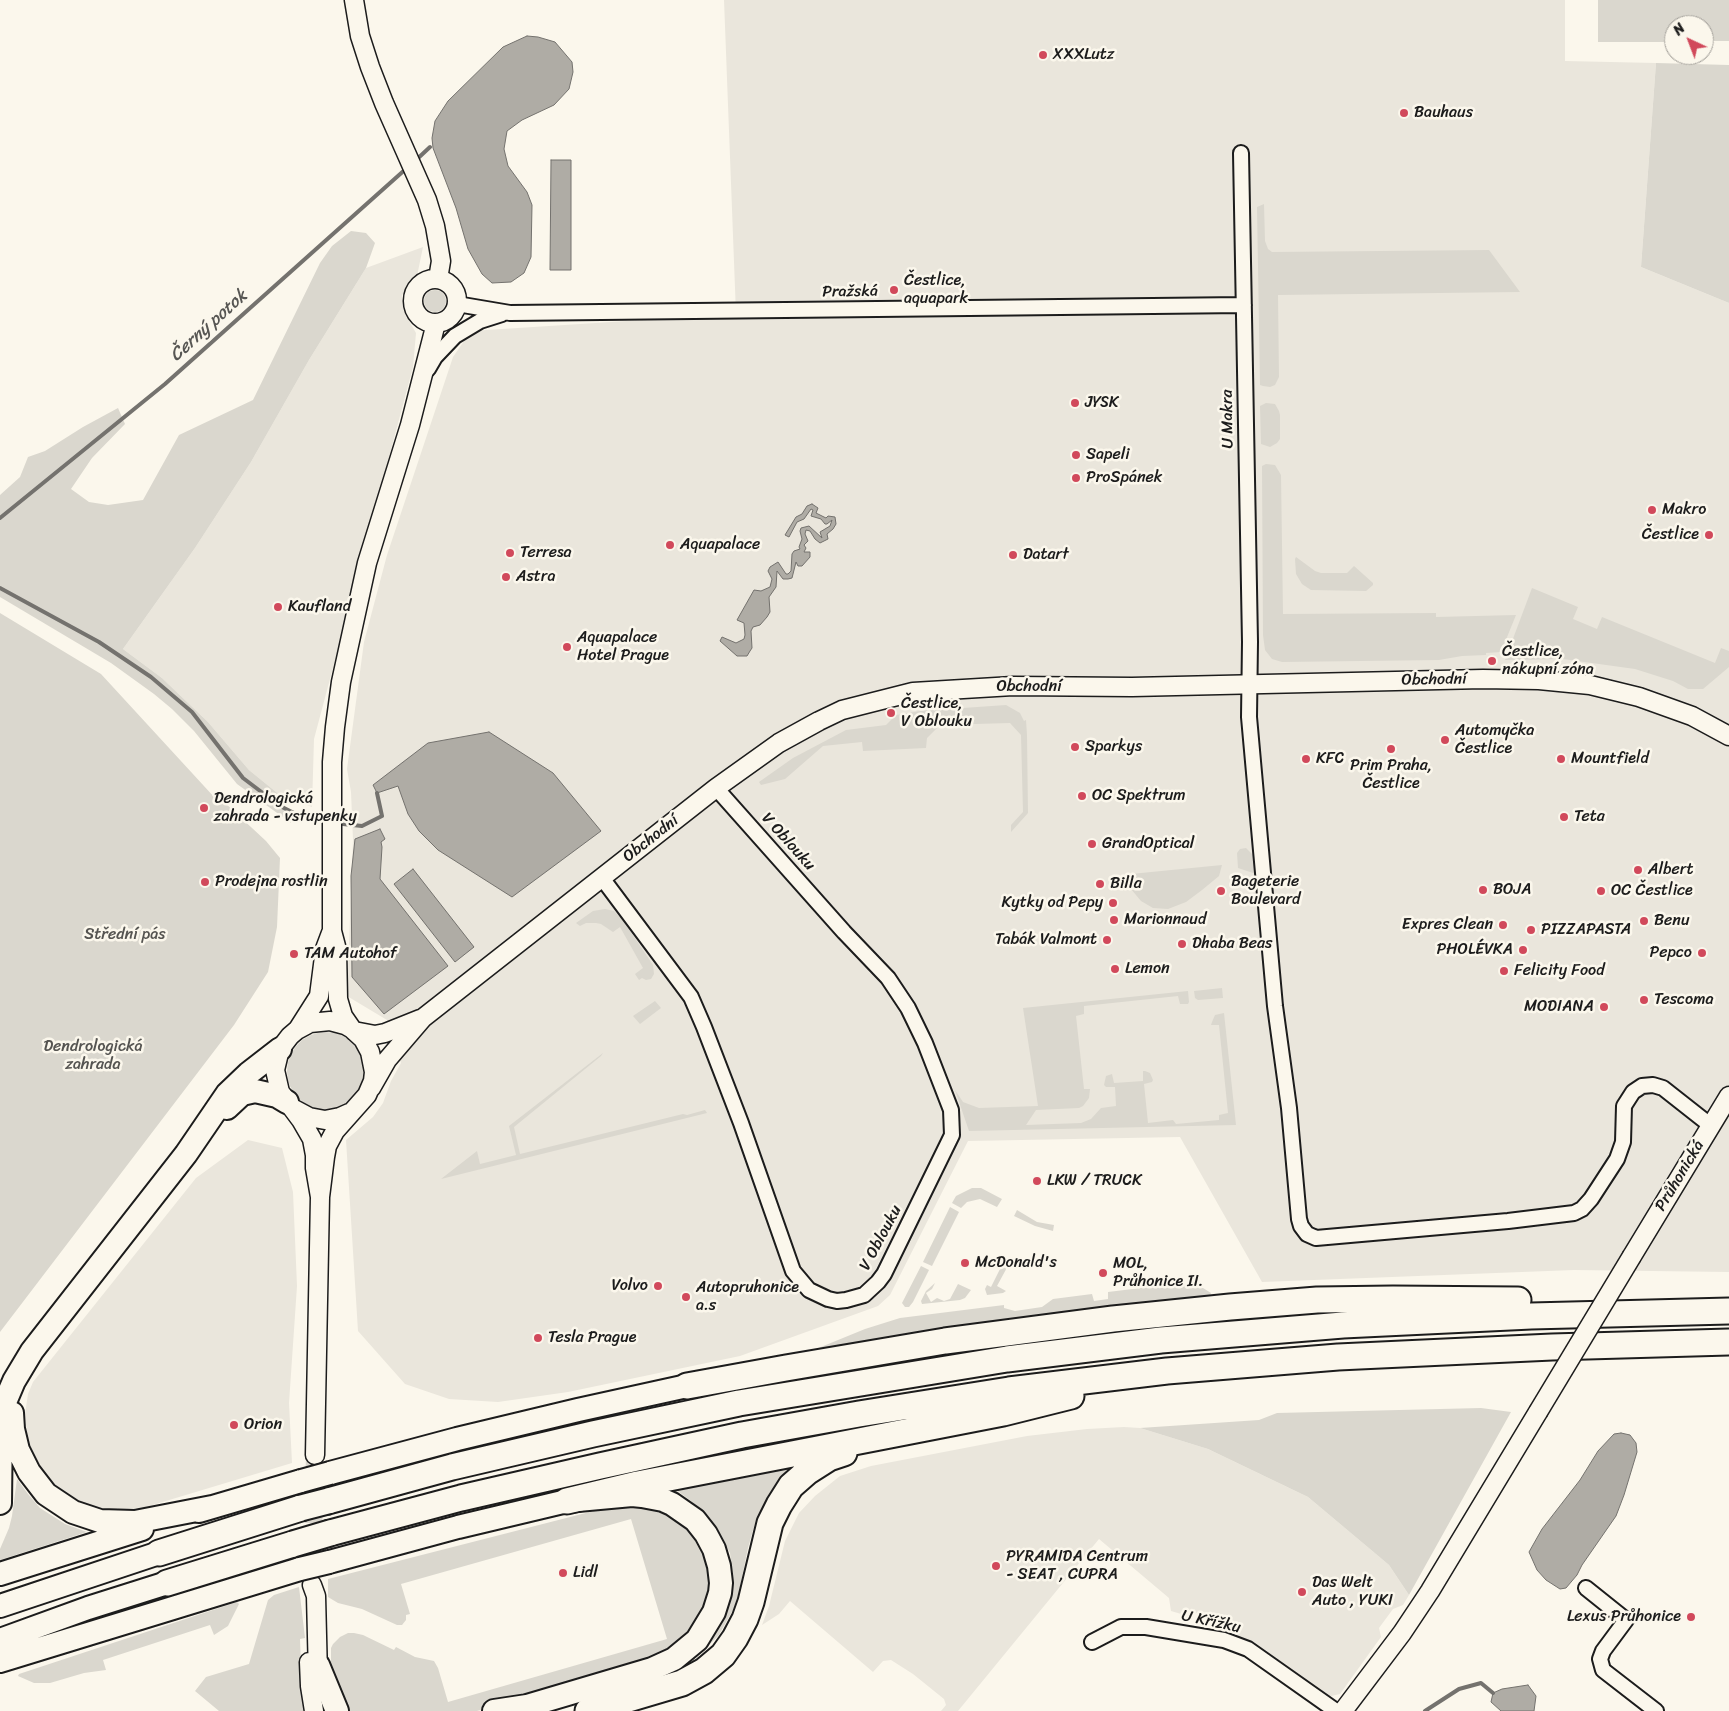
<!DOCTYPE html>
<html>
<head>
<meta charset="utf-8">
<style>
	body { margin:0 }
	#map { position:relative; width:1729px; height:1711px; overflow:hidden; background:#fbf7ec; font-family:Sriracha,sans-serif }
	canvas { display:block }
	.north { position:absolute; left:1664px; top:15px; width:50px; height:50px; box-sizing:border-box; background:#fbf7ec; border:1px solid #a29f99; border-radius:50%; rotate:317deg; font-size:14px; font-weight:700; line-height:20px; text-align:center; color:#1c1c1c }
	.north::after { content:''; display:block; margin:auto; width:18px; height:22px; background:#d1495b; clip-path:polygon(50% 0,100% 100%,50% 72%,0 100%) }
</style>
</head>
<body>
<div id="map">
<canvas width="1729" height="1711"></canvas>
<div class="north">N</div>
</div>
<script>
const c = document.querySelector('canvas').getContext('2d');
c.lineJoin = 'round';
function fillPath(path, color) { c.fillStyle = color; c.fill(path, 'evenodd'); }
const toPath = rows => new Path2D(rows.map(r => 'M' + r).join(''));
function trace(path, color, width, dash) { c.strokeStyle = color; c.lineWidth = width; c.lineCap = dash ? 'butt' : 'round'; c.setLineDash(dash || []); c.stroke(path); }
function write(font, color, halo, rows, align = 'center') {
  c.font = font + ' Sriracha,sans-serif'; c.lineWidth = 5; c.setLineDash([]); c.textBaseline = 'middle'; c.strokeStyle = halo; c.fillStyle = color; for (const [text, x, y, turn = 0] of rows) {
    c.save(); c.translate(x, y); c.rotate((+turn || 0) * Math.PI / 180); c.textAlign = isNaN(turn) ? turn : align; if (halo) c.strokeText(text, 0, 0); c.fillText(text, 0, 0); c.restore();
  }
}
const built = toPath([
	[724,0,1565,0,1565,61,1656,63,1641,267,1729,303,1729,1272,1574,1270,1262,1282,1180,1137,968,1141,890,1295,878,1306,740,1356,568,1392,498,1402,449,1399,405,1384,358,1331,346,1140,373,1117,383,1103,391,1081,401,1063,387,1020,347,996,353,840,351,792,347,769,364,642,387,555,453,357,471,331,736,314],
	[423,247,417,276,402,295,405,314,416,333,413,367,314,739,312,807,281,796,249,770,208,722,162,678,123,649,195,548,251,462,309,360,366,268],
	[248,1140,282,1148,293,1192,297,1286,289,1403,292,1463,146,1507,127,1509,108,1509,88,1506,70,1497,54,1485,41,1470,32,1453,27,1434,25,1414,28,1394,33,1382,196,1178],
	[1124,1427,1140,1428,1208,1449,1308,1497,1389,1565,1409,1595,1403,1605,1393,1609,1379,1628,1381,1637,1340,1694,1327,1697,1202,1611,1188,1616,1171,1611,1169,1598,1099,1539,958,1711,941,1711,946,1705,944,1699,913,1674,891,1660,883,1661,873,1672,790,1601,779,1614,762,1625,769,1606,785,1541,799,1513,815,1496,840,1476,871,1466,1027,1436,1087,1429]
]);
const green = toPath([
	[1598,0,1729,0,1729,41,1704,41,1704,25,1674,25,1674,42,1598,42],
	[1656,63,1729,65,1729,303,1641,267],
	[1264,204,1265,241,1268,249,1272,252,1489,250,1520,292,1278,295,1279,377,1275,385,1270,387,1263,386,1260,385,1257,207],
	[351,231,366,233,375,243,366,268,309,360,251,462,195,548,123,649,162,678,208,722,249,770,281,796,291,823,237,784,194,731,172,709,154,694,111,663,0,597,0,495,20,477,28,457,45,451,83,427,118,408,125,424,92,458,71,489,89,502,108,505,143,500,179,435,253,400,320,263,332,246],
	'424 301a11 11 0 1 1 22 0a11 11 0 1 1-22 0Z',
	[1266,403,1275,404,1279,411,1280,415,1280,439,1277,443,1270,447,1261,444,1260,406],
	[1266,464,1275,465,1281,475,1283,614,1436,613,1436,617,1516,615,1501,652,1486,653,1486,655,1462,656,1439,660,1282,662,1272,659,1265,650,1263,635,1262,466],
	[1296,557,1315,571,1321,573,1347,573,1354,566,1373,583,1373,585,1366,591,1311,590,1302,584,1296,574,1295,559],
	[1532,588,1578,607,1573,619,1597,629,1602,617,1715,663,1721,648,1729,651,1729,667,1703,689,1688,689,1673,681,1635,669,1563,659,1505,660],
	[0,613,101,674,215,798,217,801,223,801,266,841,280,858,277,927,268,972,234,1025,0,1332],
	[1006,705,1020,713,1024,721,1026,720,1027,735,1028,813,1011,832,1011,825,1023,812,1021,735,1010,723,940,725,927,738,926,748,863,751,862,742,823,746,785,779,761,785,759,782,793,758,846,730,886,725,896,715,920,711],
	[1246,848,1253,855,1256,874,1238,868,1237,853,1240,849],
	[1222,865,1219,876,1202,890,1186,902,1168,909,1153,908,1141,901,1131,889,1131,874],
	[605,909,614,911,622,919,653,965,654,974,651,979,646,980,642,978,639,980,635,974,643,968,620,927,613,932,601,924,596,923,586,923,580,926,576,923,593,911],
	[1222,988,1223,998,1198,1000,1195,998,1194,991],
	[1188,991,1189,1002,1188,1004,1180,1004,1178,996,1084,1006,1084,1014,1076,1016,1084,1089,1090,1089,1089,1098,1083,1106,1079,1108,1036,1110,1026,1125,1081,1123,1091,1119,1101,1108,1116,1106,1115,1087,1106,1087,1104,1085,1106,1076,1112,1074,1114,1083,1143,1081,1143,1071,1145,1071,1150,1073,1153,1080,1152,1082,1144,1084,1148,1123,1173,1120,1176,1124,1219,1120,1219,1115,1228,1113,1219,1025,1211,1025,1212,1022,1215,1015,1224,1013,1236,1125,969,1131,955,1090,963,1102,979,1108,1038,1106,1023,1008],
	[655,1001,661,1008,640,1024,633,1016],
	'287 1071a39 39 0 1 1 78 0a39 39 0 1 1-78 0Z',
	[603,1053,601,1056,514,1127,520,1154,683,1114,687,1115,705,1110,707,1113,441,1179,477,1151,480,1164,516,1155,509,1126],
	[972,1188,981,1188,1002,1199,997,1207,980,1199,967,1202,961,1208,952,1203,956,1196],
	[950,1207,959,1212,932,1266,923,1262],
	[1017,1210,1037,1222,1054,1225,1053,1231,1035,1226,1014,1216],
	[1005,1259,1010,1262,997,1286,1006,1291,1003,1293,987,1295,985,1289,987,1285,991,1287],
	[921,1266,929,1270,913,1302,909,1307,905,1307,902,1303],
	[935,1283,932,1289,926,1293,931,1302,937,1298,944,1301,950,1299,958,1284,971,1290,965,1298,960,1300,922,1304,921,1301,926,1291],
	[1181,1283,1203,1288,1211,1293,1210,1296,965,1326,816,1349,865,1329,900,1318,1004,1305,1004,1308,1015,1311,1042,1307,1053,1299,1092,1294,1094,1301,1108,1299,1108,1292],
	[1481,1408,1511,1412,1409,1595,1389,1565,1308,1497,1208,1449,1140,1428,1259,1420,1277,1413],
	[786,1465,787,1472,772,1492,757,1516,748,1548,739,1592,734,1608,719,1635,704,1650,716,1633,723,1619,729,1598,733,1578,730,1553,716,1526,691,1501,675,1489],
	[17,1479,28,1494,40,1508,65,1524,87,1532,0,1560,0,1549,9,1528,12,1516],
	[617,1505,642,1507,656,1510,657,1510,658,1506,690,1525,713,1568,708,1610,677,1648,620,1670,477,1711,344,1711,328,1661,331,1661,331,1648,333,1644,340,1637,348,1633,354,1633,363,1635,394,1650,396,1647,415,1657,434,1661,438,1668,448,1702,667,1639,631,1519,401,1584,410,1614,406,1615,406,1620,402,1625,397,1625,362,1609,338,1603,328,1597,328,1579],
	[299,1587,305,1638,300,1639,302,1696,305,1711,219,1711,195,1691,206,1677,249,1664,268,1600,274,1595],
	[237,1602,239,1604,228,1626,214,1635,210,1625,103,1660,106,1670,84,1673,50,1683,34,1683,18,1676,19,1674]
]);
const water = toPath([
	[527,36,538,37,555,42,572,62,573,72,569,89,554,105,522,120,507,131,504,149,508,166,527,192,532,205,531,257,524,273,511,282,492,283,482,274,468,249,456,208,433,148,432,138,435,121,448,101,503,47,527,36],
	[551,160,571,160,571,270,550,270,551,160],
	[812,504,818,508,816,513,826,518,828,516,835,517,836,524,833,529,827,534,828,539,820,543,815,539,810,531,806,530,805,534,808,541,804,545,806,548,804,552,810,552,810,557,802,566,798,566,796,562,792,578,788,579,783,579,777,571,776,587,769,597,770,612,767,617,760,625,753,627,751,631,752,648,750,651,747,656,737,656,720,641,722,637,736,643,744,639,745,635,744,623,737,620,754,590,761,591,770,587,772,579,768,571,770,567,778,562,786,574,788,574,791,571,792,554,794,551,800,549,799,547,802,539,800,531,801,528,809,526,822,538,820,532,830,526,832,520,827,524,825,524,821,519,811,516,813,510,811,509,804,519,797,522,789,537,785,535,796,517,802,514,807,506,812,504],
	[489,732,553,773,601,831,512,897,438,850,419,831,408,814,398,786,377,793,373,785,428,743,489,732],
	[380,829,385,839,381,842,382,847,380,879,448,966,384,1014,352,977,351,876,355,839,380,829],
	[413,869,474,947,455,962,394,884,413,869],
	[1621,1433,1630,1435,1636,1443,1637,1452,1624,1495,1616,1516,1582,1565,1577,1575,1566,1588,1560,1589,1546,1580,1537,1570,1529,1552,1542,1529,1580,1480,1598,1451,1614,1434,1621,1433],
	[1528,1685,1536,1696,1534,1711,1501,1711,1491,1702,1493,1693,1502,1689,1528,1685]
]);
const stream = toPath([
	[415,161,430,147],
	[0,518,165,384,408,167],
	[0,588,99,642,151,677,192,712,243,778,280,806,300,816],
	[343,824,362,826,382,816,377,793],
	[1425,1711,1459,1689,1481,1683,1493,1693]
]);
const tertiaryTunnel = toPath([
	[312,1577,315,1455]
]);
const minor = toPath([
	[1241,153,1250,642,1249,717,1275,1006,1289,1108,1299,1219,1301,1226,1307,1234,1316,1238,1508,1221,1574,1213,1582,1209,1591,1199,1617,1159,1623,1142,1624,1106,1633,1092,1642,1086,1653,1085,1663,1088,1710,1125],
	[457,304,510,313,1244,305],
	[428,369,435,357,455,336,480,321,502,314],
	[602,878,691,997,704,1027,741,1123,793,1271,809,1290,828,1299,837,1301,846,1300,864,1295,878,1282,884,1274,952,1135,951,1110,925,1043,908,1008,888,978,844,932,716,788],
	[1586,1588,1626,1620,1603,1651,1600,1659,1603,1670,1656,1711],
	[1092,1642,1121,1627,1146,1627,1224,1640,1248,1649,1336,1711]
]);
const tertiary = toPath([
	[354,0,360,36,370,67,384,103,427,200,435,226,441,261,438,279],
	'413 301a22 22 0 1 1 44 0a22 22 0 1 1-44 0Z',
	[298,1029,319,996,325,949,331,933],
	[352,1029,343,1016,338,999,337,950,332,931,332,762,335,727,341,682,367,563,410,425,436,323],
	[354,1031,375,1035,385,1033,420,1019],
	[371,1088,387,1060,423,1018,716,788,779,743,819,721,842,710,913,692,1013,686,1132,687,1483,679,1539,680,1590,685,1639,697,1692,716,1729,736],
	[294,1109,309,1117,325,1120,340,1117,349,1113],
	[1632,1256,1729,1096],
	[315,1455,320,1197,325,1157,327,1146,335,1131,367,1095,373,1081,374,1072,370,1052,363,1039,352,1029,345,1025,330,1021,310,1023,297,1030,290,1036,280,1049,275,1070,280,1092,301,1120,312,1139,315,1155,315,1168,320,1197],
	[312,1585,316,1596,318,1676],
	[309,1662,310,1686,314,1711],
	[1343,1711,1402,1633,1430,1591,1538,1412]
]);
const trunk = toPath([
	[227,1108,242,1094,255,1091,277,1096,287,1102],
	[12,1413,13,1429,18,1450,29,1472,46,1494,73,1512,100,1521,135,1522,212,1507],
	[330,1473,457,1439,578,1410,687,1386],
	[0,1503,1,1422,3,1407,14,1381,32,1351,186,1154,227,1094,249,1073,280,1049],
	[199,1511,301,1481],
	[329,1562,458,1527,567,1501,632,1495,642,1496,663,1500,672,1504,695,1520,706,1534,714,1549,719,1566,721,1583,720,1593,714,1612,697,1640,674,1659,652,1669,527,1706,514,1711],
	[0,1574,142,1529],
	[0,1606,159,1553],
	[0,1640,88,1608,167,1583],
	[0,1661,300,1569],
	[318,1665,337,1711],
	[494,1711,527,1706]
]);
const motorway = toPath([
	[687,1386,786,1368,945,1341,1113,1319,1230,1307,1317,1300,1393,1299,1518,1300],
	[328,1501,452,1467,593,1434,739,1403,1007,1359,1161,1340,1343,1325,1531,1316,1729,1311],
	[567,1501,638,1484,1003,1413,1071,1396],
	[330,1533,461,1498,600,1466,742,1435,859,1414,1009,1390,1167,1371,1338,1357,1552,1347,1729,1342],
	[159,1553,301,1508],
	[167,1583,293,1544],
	[588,1711,682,1683,704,1671,723,1655,735,1638,745,1619,751,1602,770,1523,779,1505,791,1486,807,1472,829,1458,844,1453]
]);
const tertiaryBridge = toPath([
	[1538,1412,1632,1256]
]);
const trunkBridge = toPath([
	[301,1481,330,1473],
	[300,1569,329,1562]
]);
const motorwayBridge = toPath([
	[301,1508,328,1501],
	[293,1544,330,1533]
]);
const markers = [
	[1043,55,5,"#d1495b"],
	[1404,113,5,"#d1495b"],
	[894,290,5,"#d1495b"],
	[1075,403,5,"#d1495b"],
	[1076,455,5,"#d1495b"],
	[1076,478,5,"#d1495b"],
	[1652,510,5,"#d1495b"],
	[1709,535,5,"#d1495b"],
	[670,545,5,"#d1495b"],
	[510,553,5,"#d1495b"],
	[1013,555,5,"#d1495b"],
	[506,577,5,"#d1495b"],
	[278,607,5,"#d1495b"],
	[567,647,5,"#d1495b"],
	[1492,661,5,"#d1495b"],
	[891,713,5,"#d1495b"],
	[1445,740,5,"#d1495b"],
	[1075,747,5,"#d1495b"],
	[1391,749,5,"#d1495b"],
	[1306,759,5,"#d1495b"],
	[1561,759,5,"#d1495b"],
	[1082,796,5,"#d1495b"],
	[204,808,5,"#d1495b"],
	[1564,817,5,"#d1495b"],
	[1092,844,5,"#d1495b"],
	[1638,870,5,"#d1495b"],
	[205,882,5,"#d1495b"],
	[1100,884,5,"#d1495b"],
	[1483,890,5,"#d1495b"],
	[1221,891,5,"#d1495b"],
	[1601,891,5,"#d1495b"],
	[1113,903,5,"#d1495b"],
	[1114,920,5,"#d1495b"],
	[1644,921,5,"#d1495b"],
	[1503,925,5,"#d1495b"],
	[1531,930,5,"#d1495b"],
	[1107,940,5,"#d1495b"],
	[1182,944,5,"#d1495b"],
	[1523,950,5,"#d1495b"],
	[1702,953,5,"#d1495b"],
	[294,954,5,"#d1495b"],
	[1115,969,5,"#d1495b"],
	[1504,971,5,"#d1495b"],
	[1644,1000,5,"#d1495b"],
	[1604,1007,5,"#d1495b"],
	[1037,1181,5,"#d1495b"],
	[965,1263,5,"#d1495b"],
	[1103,1273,5,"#d1495b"],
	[658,1286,5,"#d1495b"],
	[686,1297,5,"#d1495b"],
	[538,1338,5,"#d1495b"],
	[234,1425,5,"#d1495b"],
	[996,1566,5,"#d1495b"],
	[563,1573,5,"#d1495b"],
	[1302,1592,5,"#d1495b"],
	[1691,1617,5,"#d1495b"]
];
const poiNames = [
	["XXXLutz",1053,55],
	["Bauhaus",1414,113],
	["Čestlice,",904,281],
	["aquapark",904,299],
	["JYSK",1085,403],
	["Sapeli",1086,455],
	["ProSpánek",1086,478],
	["Makro",1662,510],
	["Čestlice",1699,535,"right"],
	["Aquapalace",680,545],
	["Terresa",520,553],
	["Datart",1023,555],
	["Astra",516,577],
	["Kaufland",288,607],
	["Aquapalace",577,638],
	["Hotel Prague",577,656],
	["Čestlice,",1502,652],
	["nákupní zóna",1502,670],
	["Čestlice,",901,704],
	["V Oblouku",901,722],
	["Automyčka",1455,731],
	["Čestlice",1455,749],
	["Sparkys",1085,747],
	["KFC",1316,759],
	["Mountfield",1571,759],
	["Prim Praha,",1391,766,"center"],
	["Čestlice",1391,784,"center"],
	["OC Spektrum",1092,796],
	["Dendrologická",214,799],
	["zahrada - vstupenky",214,817],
	["Teta",1574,817],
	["GrandOptical",1102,844],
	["Albert",1648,870],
	["Prodejna rostlin",215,882],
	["Bageterie",1231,882],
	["Boulevard",1231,900],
	["Billa",1110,884],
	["BOJA",1493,890],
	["OC Čestlice",1611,891],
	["Kytky od Pepy",1103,903,"right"],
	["Marionnaud",1124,920],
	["Benu",1654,921],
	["Expres Clean",1493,925,"right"],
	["PIZZAPASTA",1541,930],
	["Tabák Valmont",1097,940,"right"],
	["Dhaba Beas",1192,944],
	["PHOLÉVKA",1513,950,"right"],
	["Pepco",1692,953,"right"],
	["TAM Autohof",304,954],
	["Lemon",1125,969],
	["Felicity Food",1514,971],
	["Tescoma",1654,1000],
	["MODIANA",1594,1007,"right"],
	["LKW / TRUCK",1047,1181],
	["McDonald's",975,1263],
	["MOL,",1113,1264],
	["Průhonice II.",1113,1282],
	["Volvo",648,1286,"right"],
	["Autopruhonice",696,1288],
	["a.s",696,1306],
	["Tesla Prague",548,1338],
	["Orion",244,1425],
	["PYRAMIDA Centrum",1006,1557],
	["- SEAT , CUPRA",1006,1575],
	["Lidl",573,1573],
	["Das Welt",1312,1583],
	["Auto , YUKI",1312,1601],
	["Lexus Průhonice",1681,1617,"right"]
];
const streetNames = [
	["Pražská",850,292,-1],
	["U Makra",1228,419,-91],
	["Obchodní",1434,680,-1],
	["Obchodní",1029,687],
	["Obchodní",651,839,-38],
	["V Oblouku",788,842,48],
	["Průhonická",1680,1176,-59],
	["V Oblouku",881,1238,-62],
	["U Křížku",1211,1622,12]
];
const parkNames = [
	["Střední pás",125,935],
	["Dendrologická",93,1047],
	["zahrada",93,1065]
];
const waterNames = [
	["Černý potok",209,326,-42]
];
fillPath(built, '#eae6dc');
fillPath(green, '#dad7ce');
fillPath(water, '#afaca5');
trace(water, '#74726e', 1);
trace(stream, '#74726e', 4);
trace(tertiaryTunnel, '#dad6cd', 18, [18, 9]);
trace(minor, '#1c1c1c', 18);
trace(tertiary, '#1c1c1c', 21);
trace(trunk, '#1c1c1c', 26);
trace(motorway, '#1c1c1c', 29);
trace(minor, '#fbf7ec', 14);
trace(tertiary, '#fbf7ec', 18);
trace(trunk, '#fbf7ec', 22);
trace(motorway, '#fbf7ec', 25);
trace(tertiaryBridge, '#1c1c1c', 21, []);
trace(trunkBridge, '#1c1c1c', 26, []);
trace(motorwayBridge, '#1c1c1c', 29, []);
trace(tertiaryBridge, '#fbf7ec', 18);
trace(trunkBridge, '#fbf7ec', 22);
trace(motorwayBridge, '#fbf7ec', 25);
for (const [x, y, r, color] of markers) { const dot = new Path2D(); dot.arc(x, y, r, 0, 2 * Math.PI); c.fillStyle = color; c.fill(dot); trace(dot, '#fbf7ec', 2); }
write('16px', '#1c1c1c', '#fbf7ec', poiNames, 'left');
write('16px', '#1c1c1c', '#fbf7ec', streetNames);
write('16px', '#555451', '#fbf7ec', parkNames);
write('italic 18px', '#575653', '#fbf7ec', waterNames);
</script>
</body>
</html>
